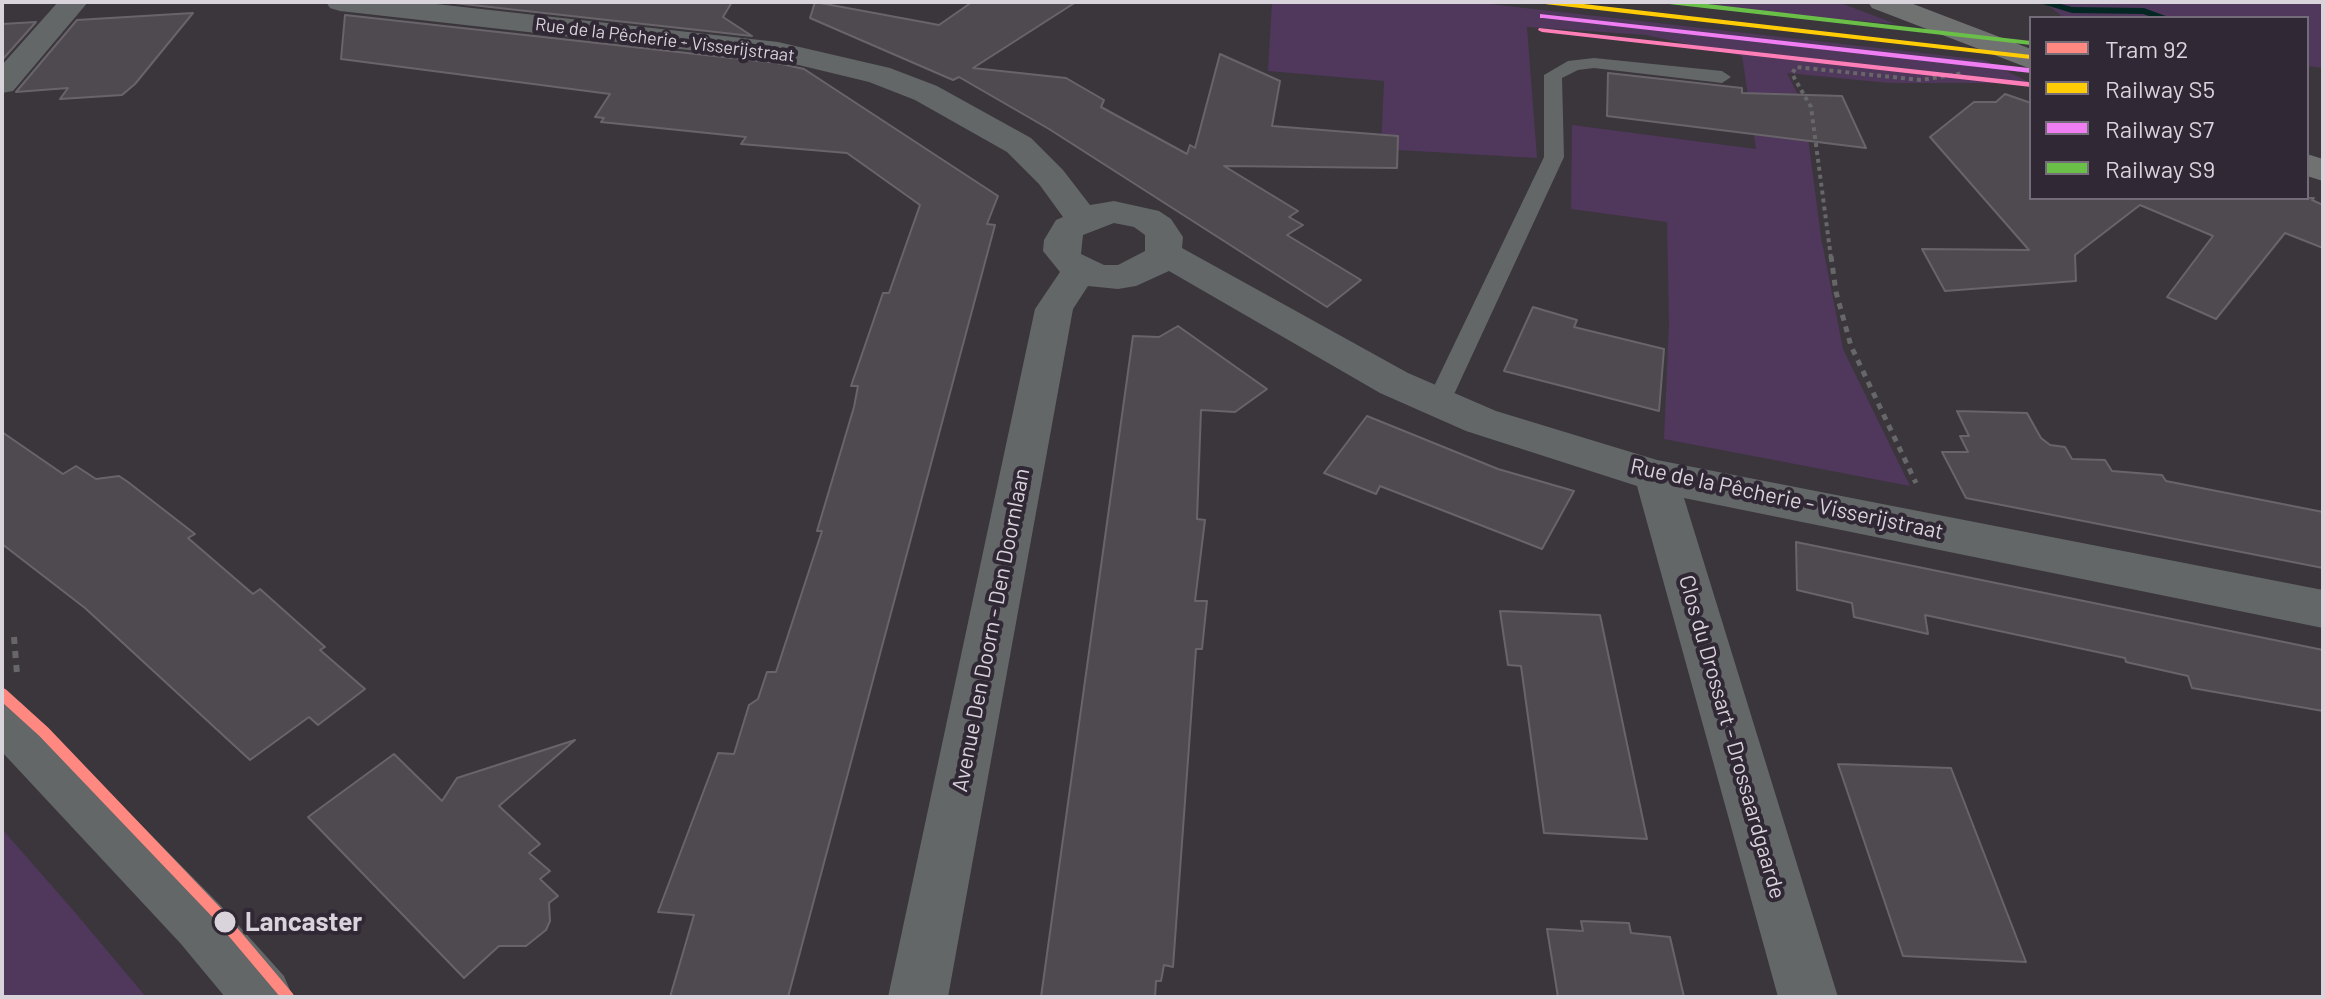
<!DOCTYPE html>
<html>
<head>
<meta charset="utf-8">
<style>
	body { margin:0 }
	#map { position:relative; width:2325px; height:999px; overflow:hidden; background:#3a363c; font-family:Barlow,sans-serif }
	canvas { display:block }
	.frame { position:absolute; inset:0; border:4px solid #d9d3dc; pointer-events:none }
	.legend { position:absolute; left:2029px; top:16px; width:280px; height:184px; box-sizing:border-box; background:#312835; border:2px solid #746c78; margin:0; padding:10px 14px; list-style:none; font-size:24px; color:#d9d3dc }
	.legend li { display:flex; align-items:center; gap:16px; height:40px }
	.legend b { width:40px; border:2px solid #746c78 }
</style>
</head>
<body>
<div id="map">
<canvas width="2325" height="999"></canvas>
<div class="frame"></div>
<ul class="legend">
<li><b style="height:10px;background:#ff8980"></b>Tram 92</li>
<li><b style="height:10px;background:#ffcc06"></b>Railway S5</li>
<li><b style="height:10px;background:#f07ef3"></b>Railway S7</li>
<li><b style="height:10px;background:#6abf49"></b>Railway S9</li>
</ul>
</div>
<script>
const c = document.querySelector('canvas').getContext('2d');
c.lineJoin = 'round';
function fillPath(path, color) { c.fillStyle = color; c.fill(path, 'evenodd'); }
const toPath = rows => new Path2D(rows.map(r => 'M' + r).join(''));
function trace(path, color, width, dash) { c.strokeStyle = color; c.lineWidth = width; c.lineCap = dash ? 'butt' : 'round'; c.setLineDash(dash || []); c.stroke(path); }
function write(font, color, halo, rows, align = 'center') {
  c.font = font + ' Barlow,sans-serif'; c.lineWidth = 8; c.setLineDash([]); c.textBaseline = 'middle'; c.strokeStyle = halo; c.fillStyle = color; for (const [text, x, y, turn = 0] of rows) {
    c.save(); c.translate(x, y); c.rotate((+turn || 0) * Math.PI / 180); c.textAlign = isNaN(turn) ? turn : align; if (halo) c.strokeText(text, 0, 0); c.fillText(text, 0, 0); c.restore();
  }
}
const green = toPath([
	[1272,2,1472,2,1984,60,2031,83,1889,83,1787,73,1804,107,1821,237,1843,349,1910,486,1664,439,1669,323,1667,222,1571,209,1572,125,1756,149,1742,56,1646,35,1527,27,1537,158,1381,149,1384,81,1268,71],
	[1676,2,1838,2,1896,24,1828,18],
	[2044,2,2323,2,2323,68,2307,66,2307,18,2064,18],
	[2,829,73,910,146,997,2,997]
]);
const stream = toPath([
	[2036,2,2053,2,2072,7,2144,8,2171,18,2155,18,2143,14,2072,13,2036,2]
]);
const building = toPath([
	[445,2,732,2,723,17,752,36,445,2],
	[815,2,939,25,972,2,1076,2,973,68,1066,78,1104,100,1101,107,1187,154,1190,145,1195,148,1220,54,1280,81,1272,126,1398,136,1397,168,1224,166,1298,211,1289,217,1303,225,1287,235,1361,280,1327,307,1049,129,959,77,953,80,810,18,815,2],
	[193,13,135,84,122,95,60,99,68,88,16,92,77,20,193,13],
	[345,15,777,63,804,69,998,196,987,224,995,225,788,997,670,997,694,915,658,912,718,753,734,754,749,705,758,699,767,672,776,672,822,531,817,531,854,407,858,386,851,386,883,293,889,293,920,205,847,153,741,144,746,137,601,122,604,118,595,117,610,94,341,59,345,15],
	[36,22,2,60,2,24,36,22],
	[1608,73,1742,88,1742,93,1842,96,1866,148,1607,116,1608,73],
	[2005,94,2031,103,2031,198,2314,198,2312,200,2323,205,2323,248,2285,233,2216,319,2167,297,2213,236,2140,205,2075,255,2076,281,1945,291,1922,249,2029,250,1930,137,1974,102,1996,102,2005,94],
	[1533,307,1577,320,1574,327,1664,349,1659,411,1504,371,1533,307],
	[1178,326,1267,389,1235,412,1201,410,1197,519,1205,520,1195,601,1207,601,1202,649,1196,649,1173,967,1164,965,1161,981,1156,981,1155,997,1041,997,1133,336,1159,337,1178,326],
	[1957,411,2027,413,2041,438,2050,445,2065,447,2072,459,2105,460,2112,471,2162,475,2166,481,2323,512,2323,568,1966,498,1942,452,1968,452,1960,436,1969,436,1957,411],
	[1367,416,1498,469,1574,491,1542,549,1380,486,1376,494,1324,473,1367,416],
	[2,432,63,474,76,466,96,479,119,476,128,482,195,534,188,538,253,594,260,589,325,647,320,650,365,689,318,725,309,717,250,760,85,608,2,544,2,432],
	[1796,542,2323,650,2323,711,2192,688,2188,676,2126,662,2125,658,1925,615,1928,634,1854,617,1852,603,1797,590,1796,542],
	[1500,611,1600,615,1647,839,1544,833,1521,666,1508,665,1500,611],
	[575,740,499,806,540,844,529,853,550,871,540,879,558,896,549,903,550,921,546,930,526,946,499,946,464,978,308,817,394,754,442,801,457,778,575,740],
	[1838,764,1951,768,2026,962,1903,956,1838,764],
	[1581,921,1629,923,1631,933,1670,937,1684,997,1558,997,1547,929,1583,931,1581,921]
]);
const pathFar2 = toPath([
	[1831,258,1811,107,1792,74,1796,67,1921,80,1964,73]
]);
const pathFar1 = toPath([
	[1831,256,1836,292,1851,346,1916,483]
]);
const path = toPath([
	[14,637,17,674]
]);
const service = toPath([
	[1594,58,1722,71,1731,77,1722,83,1594,68,1578,70,1562,78,1564,157,1450,403,1447,409,1429,409,1426,403,1544,157,1544,75,1568,61,1594,58]
]);
const minor = toPath([
	[58,2,88,2,13,91,2,93,2,65,58,2],
	[326,2,418,2,778,42,890,68,937,86,1031,138,1063,170,1090,205,1114,201,1159,211,1171,219,1183,237,1182,248,1408,373,1496,411,1657,460,2323,590,2323,628,1684,498,1838,997,1778,997,1637,486,1466,431,1380,393,1169,271,1136,286,1118,289,1088,286,1073,309,948,997,888,997,1035,309,1060,272,1043,251,1044,240,1056,220,1063,217,1039,184,1007,152,915,100,869,82,778,60,340,11,330,8,326,2],
	[1114,223,1134,227,1145,235,1145,251,1118,265,1104,265,1081,254,1083,235,1114,223]
]);
const tertiary = toPath([
	[2,695,20,702,221,906,284,976,293,997,225,997,181,944,2,752,2,695]
]);
const secondary = toPath([
	[1868,2,1908,2,2031,49,2031,69,1872,8,1868,2],
	[2307,154,2323,159,2323,181,2307,176,2307,154]
]);
const rail1 = toPath([
	[1541,2,1566,2,2031,55,2031,59,1545,4,1541,2]
]);
const rail2 = toPath([
	[1540,14,2029,68,2031,69,2031,73,1543,18,1540,18,1540,14]
]);
const rail3 = toPath([
	[1665,2,1690,2,2031,41,2031,45,1669,4,1665,2]
]);
const rail4 = toPath([
	[1539,28,2028,82,2031,83,2031,87,1542,32,1538,30,1539,28]
]);
const tram1 = toPath([
	[2,694,44,732,217,913,288,997]
]);
const markers = [
	[225,922,12,"#d9d3dc"]
];
const farStreetnames = [
	["Rue de la Pêcherie - Visserijstraat",665,40,7]
];
const streetNames = [
	["Rue de la Pêcherie - Visserijstraat",1787,499,12],
	["Avenue Den Doorn - Den Doornlaan",991,630,-79],
	["Clos du Drossart - Drossaardgaarde",1732,737,74]
];
const nearStopnames = [
	["Lancaster",245,922]
];
fillPath(green, '#50375c');
fillPath(stream, '#052723');
fillPath(building, '#4e4a50');
trace(building, '#68646a', 2);
trace(pathFar2, '#67676a', 4, [4, 4]);
trace(pathFar1, '#67676a', 5, [6, 6]);
trace(path, '#67676a', 6, [7, 7]);
fillPath(service, '#646767');
fillPath(minor, '#646767');
fillPath(tertiary, '#646767');
fillPath(secondary, '#707272');
fillPath(rail1, '#ffcc06');
fillPath(rail2, '#f07ef3');
fillPath(rail3, '#6abf49');
fillPath(rail4, '#fe7fb7');
trace(tram1, '#ff8980', 12);
for (const [x, y, r, color] of markers) { const dot = new Path2D(); dot.arc(x, y, r, 0, 2 * Math.PI); c.fillStyle = color; c.fill(dot); trace(dot, '#312835', 3); }
write('18px', '#d9d3dc', '#312835', farStreetnames);
write('22px', '#d9d3dc', '#312835', streetNames);
write('bold 26px', '#d9d3dc', '#312835', nearStopnames, 'left');
</script>
</body>
</html>
